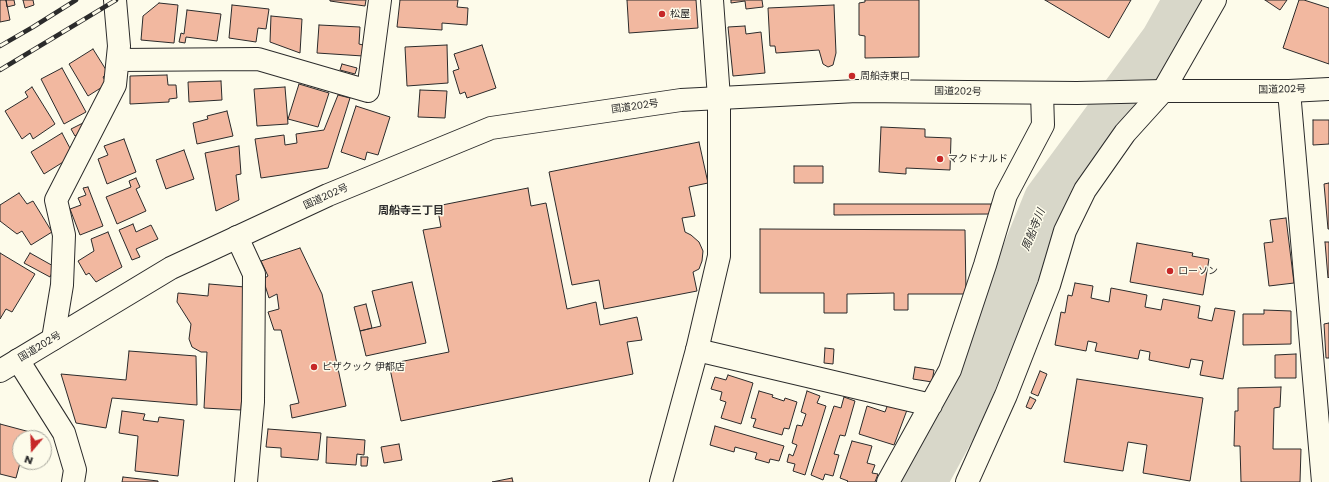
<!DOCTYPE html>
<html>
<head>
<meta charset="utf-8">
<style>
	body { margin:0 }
	#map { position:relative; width:1329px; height:482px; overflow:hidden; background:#fdfbea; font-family:Poppins,sans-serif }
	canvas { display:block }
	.north { position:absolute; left:12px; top:430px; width:40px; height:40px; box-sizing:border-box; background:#fdfbea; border:1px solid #a9a89e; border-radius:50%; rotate:199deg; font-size:11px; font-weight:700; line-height:16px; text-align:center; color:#2b2b2b }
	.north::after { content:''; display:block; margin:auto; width:14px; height:18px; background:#c62828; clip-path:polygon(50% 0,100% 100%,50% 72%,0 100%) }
</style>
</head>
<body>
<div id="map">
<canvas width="1329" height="482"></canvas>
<div class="north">N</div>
</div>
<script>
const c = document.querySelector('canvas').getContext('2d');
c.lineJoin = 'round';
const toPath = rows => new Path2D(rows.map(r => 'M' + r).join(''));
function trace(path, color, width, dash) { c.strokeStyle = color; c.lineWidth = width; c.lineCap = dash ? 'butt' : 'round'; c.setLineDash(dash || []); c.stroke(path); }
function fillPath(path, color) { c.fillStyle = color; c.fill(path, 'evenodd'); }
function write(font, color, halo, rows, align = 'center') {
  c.font = font + ' Poppins,"Noto Sans JP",sans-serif'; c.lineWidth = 3; c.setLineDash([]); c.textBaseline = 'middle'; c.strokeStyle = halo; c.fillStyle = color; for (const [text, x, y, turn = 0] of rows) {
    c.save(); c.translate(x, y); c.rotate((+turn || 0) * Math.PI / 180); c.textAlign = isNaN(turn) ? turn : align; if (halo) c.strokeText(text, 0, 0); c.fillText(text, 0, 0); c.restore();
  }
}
const river = toPath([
	[923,482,959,416,1047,200,1164,41,1187,0]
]);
const building = toPath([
	[0,0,6,0,10,20,0,22,0,0],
	[6,0,14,0,15,5,7,7,6,0],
	[23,0,33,0,34,5,25,8,23,0],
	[330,0,366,0,365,6,330,1,330,0],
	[400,0,458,0,457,7,468,8,467,25,442,23,442,30,397,27,400,0],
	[627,0,696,0,698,28,629,33,627,0],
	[731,0,762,0,763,7,746,9,745,1,731,3,731,0],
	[865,0,919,0,919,57,865,58,865,36,859,35,859,3,865,2,865,0],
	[1045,0,1131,0,1109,38,1045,0],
	[1265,0,1287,0,1280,10,1265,0],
	[1299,0,1304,0,1329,8,1329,64,1283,48,1299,0],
	[159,3,178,5,174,43,141,40,143,16,159,3],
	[232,5,269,9,266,29,258,28,256,42,229,38,232,5],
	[834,5,836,53,833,65,828,67,823,64,819,50,776,53,775,46,770,46,768,8,834,5],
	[187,10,221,14,217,41,186,37,185,43,179,42,181,33,184,34,187,10],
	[271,16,302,19,300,53,270,42,271,16],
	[319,25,360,27,359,44,363,45,363,56,317,53,319,25],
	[745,26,746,34,761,32,765,73,733,76,728,27,745,26],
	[447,45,448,83,407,86,405,47,447,45],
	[482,45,496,88,467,98,465,92,460,94,453,71,459,69,454,54,482,45],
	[93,49,108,73,103,77,107,84,88,96,69,64,93,49],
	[342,64,357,68,355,74,340,70,342,64],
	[62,68,86,112,64,124,41,79,62,68],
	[167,75,168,85,176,85,177,98,169,99,169,102,130,104,130,76,167,75],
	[221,81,222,100,189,102,188,82,221,81],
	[299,84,329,93,318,127,288,119,299,84],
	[32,87,55,124,33,139,30,133,22,139,5,111,28,97,25,92,32,87],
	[285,87,288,124,257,126,254,89,285,87],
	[420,90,447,91,445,118,418,117,420,90],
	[338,95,350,98,328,168,261,178,255,139,284,135,285,145,297,143,296,134,324,130,338,95],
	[356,106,390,117,378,155,367,152,365,160,341,152,356,106],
	[227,111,233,136,197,144,193,123,208,119,207,116,227,111],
	[1313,120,1329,120,1329,144,1313,145,1313,120],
	[83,123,87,128,75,136,71,129,83,123],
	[881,127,925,129,925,137,951,138,950,170,906,168,906,174,879,172,881,127],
	[62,133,72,152,66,156,68,159,44,174,31,152,62,133],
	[124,139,136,172,107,184,98,159,108,155,104,146,124,139],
	[699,142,708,183,689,187,695,216,682,218,685,232,691,235,699,242,703,251,702,261,699,269,693,272,697,291,604,309,599,280,572,285,549,172,699,142],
	[239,146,241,174,236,175,239,200,216,211,205,153,239,146],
	[184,150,194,179,166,189,156,160,184,150],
	[794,166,823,166,823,183,794,183,794,166],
	[136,178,140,187,136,189,146,211,117,224,106,197,131,187,129,181,136,178],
	[1329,183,1329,229,1328,229,1324,184,1329,183],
	[88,187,103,226,80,235,70,209,81,205,78,198,86,195,83,188,88,187],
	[528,188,531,206,546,203,567,309,596,302,600,325,637,317,642,340,627,342,633,374,401,421,389,364,449,352,423,230,441,227,437,206,528,188],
	[19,193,27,204,33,201,52,232,31,245,22,231,17,234,0,221,0,205,19,193],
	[834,204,991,204,991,214,834,215,834,204],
	[1286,218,1294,283,1269,286,1264,243,1273,242,1270,220,1286,218],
	[133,224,136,232,151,225,158,239,136,249,140,257,132,260,119,230,133,224],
	[760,229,965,230,966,294,908,294,908,310,894,310,894,293,847,294,847,313,824,313,824,293,760,293,760,229],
	[108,232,122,267,96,282,89,273,86,275,78,261,94,251,91,239,108,232],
	[1325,242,1329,242,1329,277,1328,278,1325,242],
	[1137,243,1193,253,1192,256,1209,259,1203,295,1130,282,1137,243],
	[300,248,322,294,346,406,292,418,290,405,299,403,281,330,274,330,268,312,279,309,277,294,269,298,263,279,268,276,261,261,300,248],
	[0,253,35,274,12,312,6,309,0,319,0,253],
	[30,253,55,267,50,277,24,263,30,253],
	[412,282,426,343,366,356,360,331,381,326,372,291,412,282],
	[1075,283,1093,286,1091,298,1109,302,1111,288,1147,295,1145,307,1161,310,1163,299,1200,306,1198,318,1212,321,1215,308,1235,311,1223,379,1200,375,1203,361,1191,359,1189,368,1149,360,1150,352,1140,350,1138,359,1095,351,1097,343,1088,341,1086,351,1055,345,1061,312,1065,313,1068,295,1072,296,1075,283],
	[209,284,245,287,247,300,241,410,204,408,207,352,201,352,192,347,189,339,191,324,177,302,178,293,208,296,209,284],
	[366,304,372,328,360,331,354,307,366,304],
	[1264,310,1291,311,1291,344,1243,345,1243,314,1264,314,1264,310],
	[1329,323,1329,358,1326,358,1324,324,1329,323],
	[825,348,834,349,833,364,824,363,825,348],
	[129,351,196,356,197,405,112,398,106,428,76,423,61,374,126,380,129,351],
	[1296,354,1296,378,1275,378,1275,355,1296,354],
	[915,367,934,370,932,382,913,379,915,367],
	[1040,371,1047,374,1038,396,1031,393,1040,371],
	[728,375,753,383,741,424,721,418,726,402,720,400,722,392,711,389,715,377,726,380,728,375],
	[1077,379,1203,398,1190,481,1143,473,1147,445,1128,442,1123,471,1064,462,1077,379],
	[1281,387,1280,407,1274,408,1273,449,1301,449,1300,482,1241,482,1240,446,1234,446,1235,411,1238,411,1238,388,1281,387],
	[759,391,773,395,772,397,784,401,785,398,797,402,789,429,784,428,782,435,753,427,756,419,751,418,759,391],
	[807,391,820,396,817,403,826,406,805,475,793,471,795,464,787,462,789,454,793,456,797,445,792,443,797,425,802,426,806,414,801,412,807,391],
	[844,397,855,401,845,436,840,435,834,454,839,455,833,476,825,474,823,480,811,475,834,406,841,408,844,397],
	[1030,397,1036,400,1031,409,1026,407,1030,397],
	[888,404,907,410,894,445,859,434,867,406,885,412,888,404],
	[122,411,145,414,143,420,158,422,159,417,184,420,178,476,135,471,138,436,119,433,122,411],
	[0,424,30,432,29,438,20,438,20,462,24,462,24,465,20,463,16,478,0,474,0,424],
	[715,426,784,446,779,461,770,459,769,463,755,459,757,453,735,447,734,452,710,445,715,426],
	[268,429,321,433,318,460,281,457,281,448,266,447,268,429],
	[327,437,365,440,364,455,357,454,356,465,326,463,327,437],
	[852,441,872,446,867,463,875,465,872,473,878,474,875,482,847,482,848,481,840,478,852,441],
	[399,444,402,460,384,463,381,447,399,444],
	[361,457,368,457,367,466,361,466,361,457],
	[123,477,158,481,158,482,122,482,123,477],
	[512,478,513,482,492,482,512,478]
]);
const street = toPath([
	[712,0,719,98],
	[118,60,258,59,368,91,380,0],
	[237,237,254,274,253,402,246,482],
	[53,339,62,285,64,235,56,200,115,85,119,46,115,0],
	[697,350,931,405],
	[18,360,64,433,75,470,73,482],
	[888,482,950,370,985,265,1006,195,1043,125,1042,93],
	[967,482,1006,395,1049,285,1065,231,1085,190,1125,133,1163,91,1215,0]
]);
const secondary = toPath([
	[1289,91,1323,482],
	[661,482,697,350,719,256,719,98]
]);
const highway = toPath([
	[0,371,171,268,328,195,491,128,681,100,857,91,1077,93,1163,91,1289,91,1329,89]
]);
const rail = toPath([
	[0,46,33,27,76,0],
	[0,70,116,0]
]);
const markers = [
	[662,14,4,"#c62828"],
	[852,76,4,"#c62828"],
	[940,159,4,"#c62828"],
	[1170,271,4,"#c62828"],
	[314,367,4,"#c62828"]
];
const poiNames = [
	["松屋",670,14],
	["周船寺東口",860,76],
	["マクドナルド",948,159],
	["ローソン",1178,271],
	["ピザクック 伊都店",322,367]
];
const streetNames = [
	["国道202号",1282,90,-1],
	["国道202号",958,92,1],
	["国道202号",635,107,-8],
	["国道202号",326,197,-24],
	["国道202号",40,347,-31]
];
const neighbourhoodNames = [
	["周船寺三丁目",411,211]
];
const waterNames = [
	["周船寺川",1034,230,-68]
];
trace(river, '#d8d7c9', 47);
fillPath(building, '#f2b8a0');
trace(building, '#2b2b2b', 1);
trace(street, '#2b2b2b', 24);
trace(secondary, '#2b2b2b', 24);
trace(highway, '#2b2b2b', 24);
trace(street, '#fdfbea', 22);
trace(secondary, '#fdfbea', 22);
trace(highway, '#fdfbea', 22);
trace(rail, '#2b2b2b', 4.5);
trace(rail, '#fdfbea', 3, [9]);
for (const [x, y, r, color] of markers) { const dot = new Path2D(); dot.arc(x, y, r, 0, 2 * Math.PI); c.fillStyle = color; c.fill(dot); trace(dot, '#fdfbea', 1.5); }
write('10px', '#2b2b2b', '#fdfbea', poiNames, 'left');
write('10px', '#2b2b2b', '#fdfbea', streetNames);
write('bold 11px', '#2b2b2b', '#fdfbea', neighbourhoodNames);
write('italic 11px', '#2b2b2b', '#fdfbea', waterNames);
</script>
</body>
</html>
